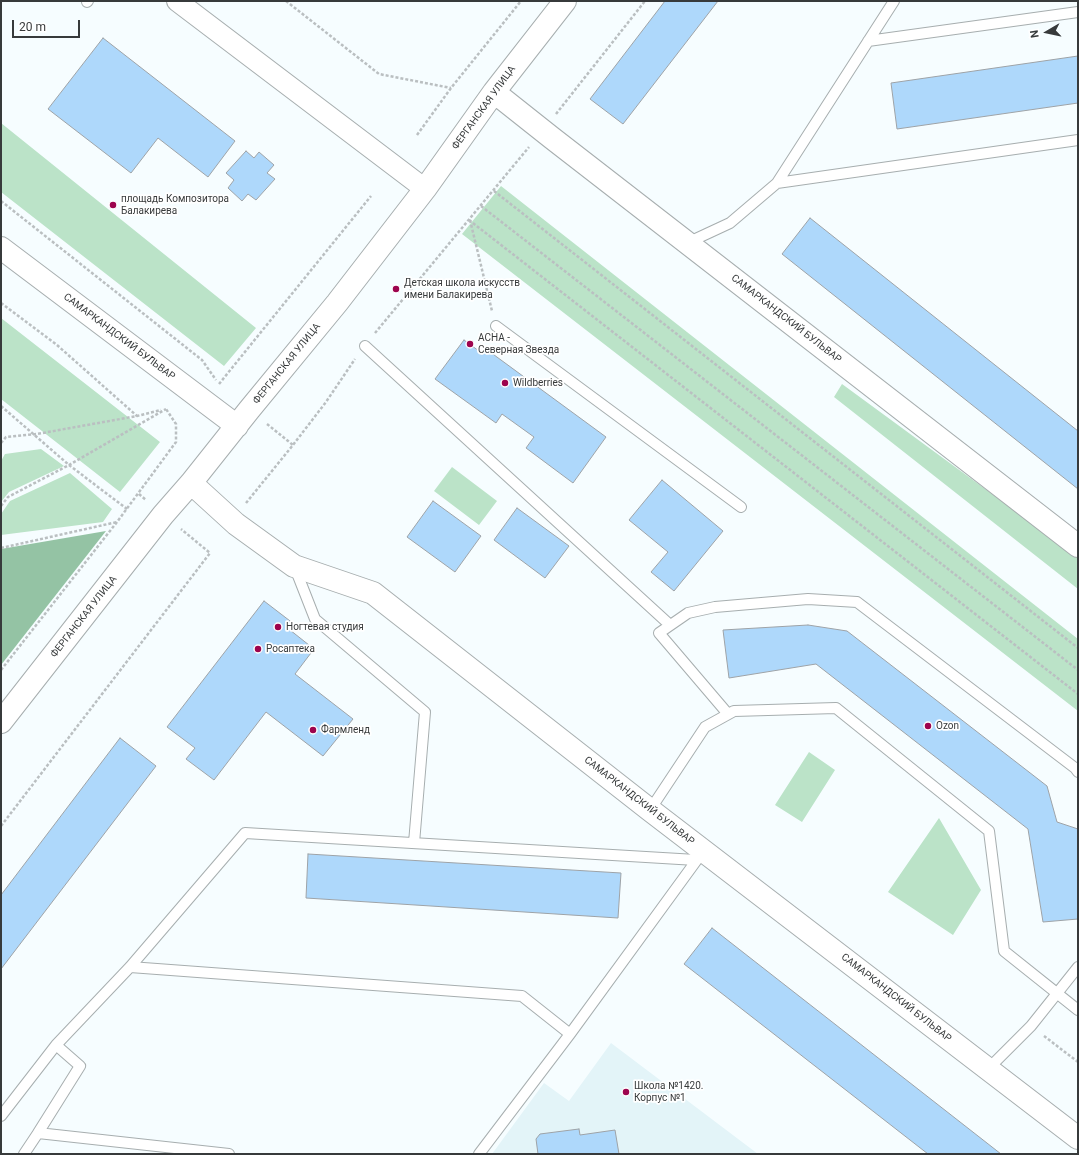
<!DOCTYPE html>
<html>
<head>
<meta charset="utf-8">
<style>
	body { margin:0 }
	#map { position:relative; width:1079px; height:1155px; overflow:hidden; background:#f6fdff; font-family:Roboto,sans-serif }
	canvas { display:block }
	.frame { position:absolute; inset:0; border:2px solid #373a3b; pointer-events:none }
	.north { position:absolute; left:1027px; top:12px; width:40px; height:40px; -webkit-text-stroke:3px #fff; paint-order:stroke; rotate:261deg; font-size:11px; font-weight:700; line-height:16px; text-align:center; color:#373a3b }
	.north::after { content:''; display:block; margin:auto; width:14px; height:18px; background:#373a3b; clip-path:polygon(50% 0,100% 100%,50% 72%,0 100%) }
	.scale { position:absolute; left:12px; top:20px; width:68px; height:18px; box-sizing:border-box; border:2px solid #373a3b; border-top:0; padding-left:5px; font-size:12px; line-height:14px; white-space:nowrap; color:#373a3b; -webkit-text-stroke:3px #fff; paint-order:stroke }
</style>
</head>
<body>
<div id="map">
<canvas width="1079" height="1155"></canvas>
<div class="frame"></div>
<div class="north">N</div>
<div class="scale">20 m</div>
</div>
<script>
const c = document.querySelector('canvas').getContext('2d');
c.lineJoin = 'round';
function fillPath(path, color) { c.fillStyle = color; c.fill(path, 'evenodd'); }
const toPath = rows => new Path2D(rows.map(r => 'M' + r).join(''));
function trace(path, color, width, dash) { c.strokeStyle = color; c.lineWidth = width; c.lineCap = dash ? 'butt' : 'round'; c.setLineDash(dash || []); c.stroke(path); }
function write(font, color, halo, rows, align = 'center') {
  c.font = font + ' Roboto,sans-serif'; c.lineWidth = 3.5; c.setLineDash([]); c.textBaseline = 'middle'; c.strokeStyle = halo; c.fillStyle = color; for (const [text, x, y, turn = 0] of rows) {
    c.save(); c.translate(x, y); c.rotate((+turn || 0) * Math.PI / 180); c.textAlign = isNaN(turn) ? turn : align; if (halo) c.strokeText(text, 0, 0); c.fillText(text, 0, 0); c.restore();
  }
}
const built = toPath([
	[611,1043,758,1154,492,1154,544,1083,569,1101]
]);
const green = toPath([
	[1,123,256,328,224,366,1,192],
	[501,186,1078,639,1078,711,462,234],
	[1,318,160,442,120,492,1,399],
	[842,384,1078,557,1078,589,834,397],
	[41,449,64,466,9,492,1,502,1,461,5,454],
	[452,467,497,501,479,525,434,491],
	[70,473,112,509,103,522,1,535,1,514,10,501],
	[809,752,835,770,802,822,775,805],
	[939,818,981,890,953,935,888,892]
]);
const forest = toPath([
	[106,531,1,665,1,549]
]);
const building = toPath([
	[665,1,718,1,623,124,590,99,665,1],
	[103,38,235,141,208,177,158,138,131,173,48,109,103,38],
	[1078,56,1078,103,897,129,891,83,1078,56],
	[246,151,254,158,259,152,274,165,267,173,275,179,256,200,248,194,242,201,228,188,234,180,226,173,246,151],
	[810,218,1078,431,1078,489,782,254,810,218],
	[464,340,483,354,486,349,606,437,573,483,526,448,534,437,502,414,496,423,435,379,464,340],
	[662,480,723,531,674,591,651,572,668,552,629,520,662,480],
	[433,501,481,536,455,572,407,537,433,501],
	[517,508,569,546,545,578,494,540,517,508],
	[264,601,294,624,290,630,314,649,295,674,353,719,323,756,266,712,214,780,186,759,195,748,167,727,264,601],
	[808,625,847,631,1047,786,1057,822,1078,829,1078,919,1043,922,1028,829,816,664,729,678,723,630,808,625],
	[120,738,156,766,1,969,1,895,120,738],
	[308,854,621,873,618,918,306,898,308,854],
	[712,928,1001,1154,928,1154,684,964,712,928],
	[579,1129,580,1135,615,1130,619,1154,538,1154,536,1139,540,1134,579,1129]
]);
const path = toPath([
	[286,1,379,74,451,88],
	[556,114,645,1],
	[417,135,451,88,521,1],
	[494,191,1078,648],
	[1,201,202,360,216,380],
	[481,206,1078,670],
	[469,220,1078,694],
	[470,220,492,311],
	[1,303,57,345,137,416],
	[375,333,529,147],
	[219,384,371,196],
	[1,406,69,465,127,509],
	[267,424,293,445],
	[1,443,6,437,37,434,137,416,161,410],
	[139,494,146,500],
	[246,503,293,445,326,402,355,359],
	[1,506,8,497,69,465,166,409],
	[1,548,117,522],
	[1,670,117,522,176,442,176,424,166,409],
	[1,826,210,553,181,529],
	[1044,1036,1078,1062]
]);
const lane = toPath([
	[87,2,88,1],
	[868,41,1078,12],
	[777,183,1078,140],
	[687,243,730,223,777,183,894,1],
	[496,326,741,507],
	[365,346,670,625],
	[295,568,315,619,425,712,414,843],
	[728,714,659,633,688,613,715,607,808,599,857,602,1075,768,1078,772],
	[650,810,705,727,734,711,836,708,989,831,1004,951,1078,1010],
	[130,967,522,996,570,1034],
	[56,1045,80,1066,38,1133,229,1154],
	[988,1069,1031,1026,1078,967],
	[1,1116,56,1045,130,967,245,833,696,860],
	[24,1154,38,1133],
	[479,1154,570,1034,699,857]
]);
const street = toPath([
	[177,1,425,189]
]);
const secondary = toPath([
	[494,92,552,138,1078,546],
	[1,248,237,426],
	[191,483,236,524,294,566,373,593,650,810,1078,1138],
	[1,722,163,515,191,483,249,410,337,303,425,189,494,92,565,1]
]);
const markers = [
	[113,205,4,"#9d044e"],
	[396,289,4,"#9d044e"],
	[470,344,4,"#9d044e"],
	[505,383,4,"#9d044e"],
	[278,627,4,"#9d044e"],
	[258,649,4,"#9d044e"],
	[928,726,4,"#9d044e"],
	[313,730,4,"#9d044e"],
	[626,1092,4,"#9d044e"]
];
const streetNames = [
	["ФЕРГАНСКАЯ УЛИЦА",484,108,-54],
	["САМАРКАНДСКИЙ БУЛЬВАР",786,319,38],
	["САМАРКАНДСКИЙ БУЛЬВАР",119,337,37],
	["ФЕРГАНСКАЯ УЛИЦА",287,364,-51],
	["ФЕРГАНСКАЯ УЛИЦА",84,617,-52],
	["САМАРКАНДСКИЙ БУЛЬВАР",639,801,38],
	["САМАРКАНДСКИЙ БУЛЬВАР",896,998,38]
];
const poiNames = [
	["площадь Композитора",121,199],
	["Балакирева",121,211],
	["Детская школа искусств",404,283],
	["имени Балакирева",404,295],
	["АСНА -",478,338],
	["Северная Звезда",478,350],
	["Wildberries",513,383],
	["Ногтевая студия",286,627],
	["Росаптека",266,649],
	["Ozon",936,726],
	["Фармленд",321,730],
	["Школа №1420.",634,1086],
	["Корпус №1",634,1098]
];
fillPath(built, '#e3f4f8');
fillPath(green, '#bbe3c8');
fillPath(forest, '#94c3a4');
fillPath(building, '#aed8fb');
trace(building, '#9ea3a7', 1);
trace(lane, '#a7aeaf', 12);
trace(street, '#a7aeaf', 22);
trace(secondary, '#a7aeaf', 24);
trace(path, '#babfc1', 2.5, [3, 2]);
trace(lane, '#fff', 10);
trace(street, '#fff', 20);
trace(secondary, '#fff', 22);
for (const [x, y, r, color] of markers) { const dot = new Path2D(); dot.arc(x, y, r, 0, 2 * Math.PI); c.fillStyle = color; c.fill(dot); trace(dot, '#fff', 1.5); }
write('10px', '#373a3b', '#fff', streetNames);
write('10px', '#373a3b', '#fff', poiNames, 'left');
</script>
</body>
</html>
